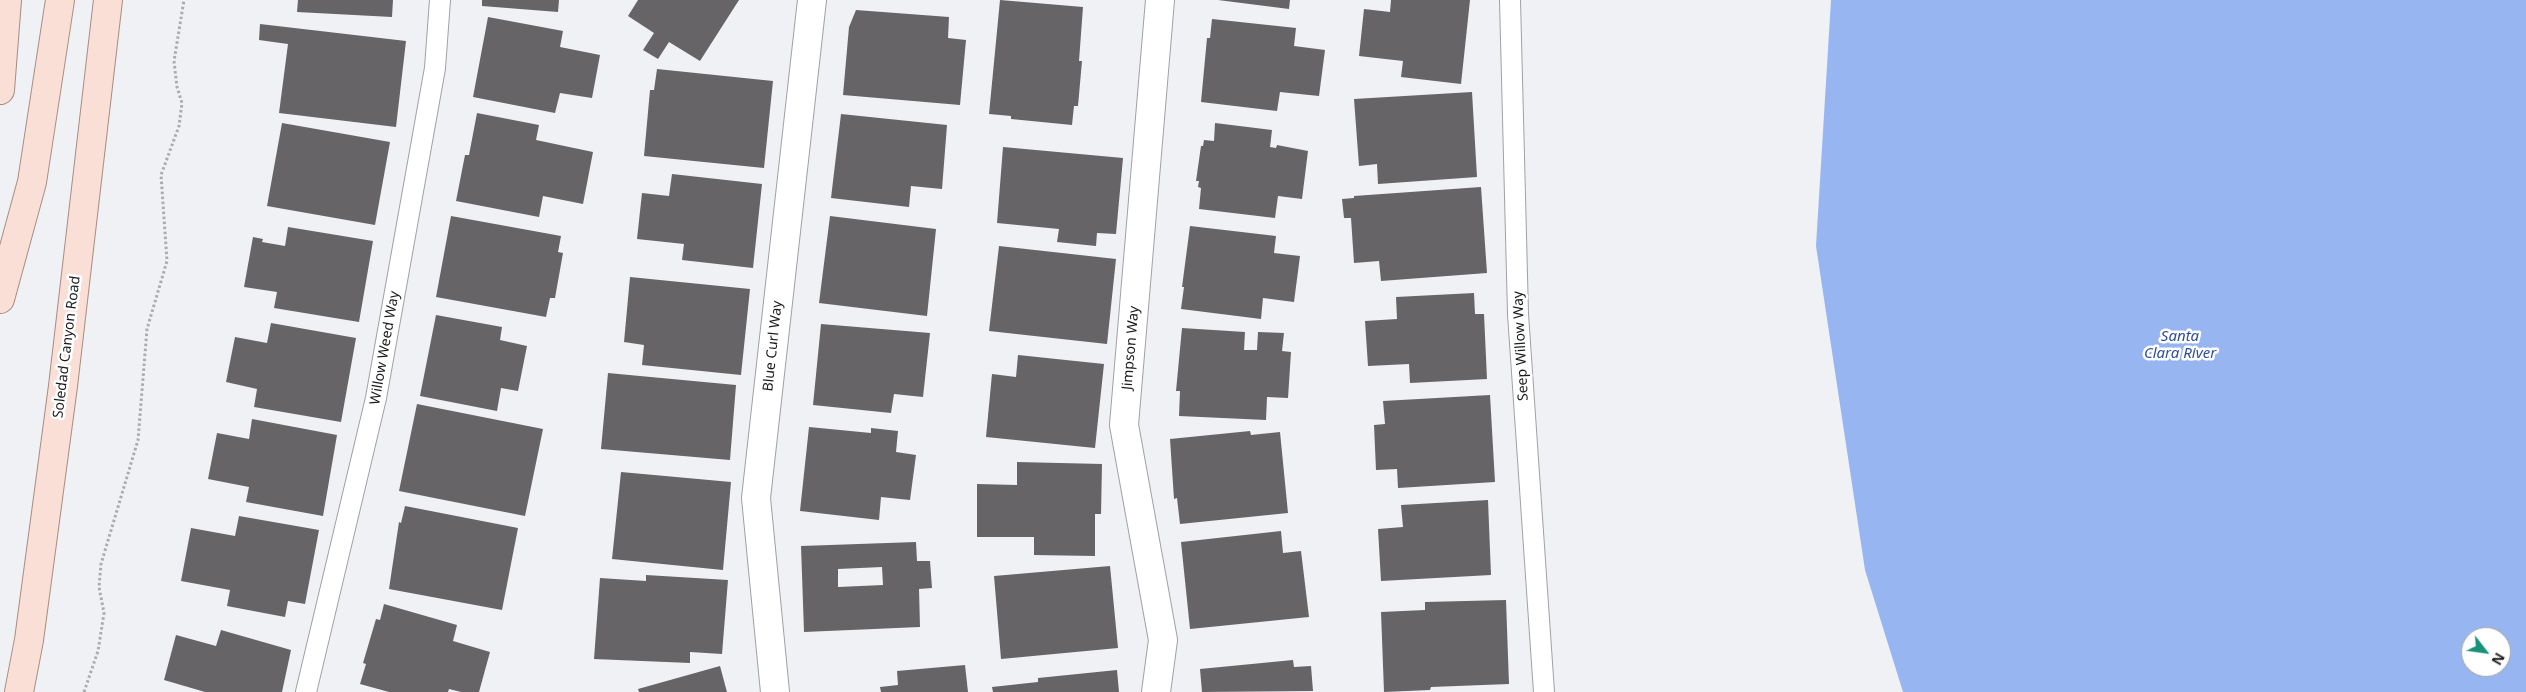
<!DOCTYPE html>
<html>
<head>
<meta charset="utf-8">
<style>
	body { margin:0 }
	#map { position:relative; width:2526px; height:692px; overflow:hidden; background:#f0f1f5; font-family:"Noto Sans",sans-serif }
	canvas { display:block }
	.north { position:absolute; left:2461px; top:627px; width:50px; height:50px; box-sizing:border-box; background:#fff; border:1px solid #a3a3a4; border-radius:50%; rotate:120deg; font-size:14px; font-weight:700; line-height:20px; text-align:center; color:#191a1b }
	.north::after { content:''; display:block; margin:auto; width:18px; height:22px; background:#189379; clip-path:polygon(50% 0,100% 100%,50% 72%,0 100%) }
</style>
</head>
<body>
<div id="map">
<canvas width="2526" height="692"></canvas>
<div class="north">N</div>
</div>
<script>
const c = document.querySelector('canvas').getContext('2d');
c.lineJoin = 'round';
function fillPath(path, color) { c.fillStyle = color; c.fill(path, 'evenodd'); }
const toPath = rows => new Path2D(rows.map(r => 'M' + r).join(''));
function trace(path, color, width, dash) { c.strokeStyle = color; c.lineWidth = width; c.lineCap = dash ? 'butt' : 'round'; c.setLineDash(dash || []); c.stroke(path); }
function write(font, color, halo, rows, align = 'center') {
  c.font = font + ' "Noto Sans",sans-serif'; c.lineWidth = 5; c.setLineDash([]); c.textBaseline = 'middle'; c.strokeStyle = halo; c.fillStyle = color; for (const [text, x, y, turn = 0] of rows) {
    c.save(); c.translate(x, y); c.rotate((+turn || 0) * Math.PI / 180); c.textAlign = isNaN(turn) ? turn : align; if (halo) c.strokeText(text, 0, 0); c.fillText(text, 0, 0); c.restore();
  }
}
const water = toPath([
	[1831,0,2526,0,2526,692,1903,692,1865,570,1816,246],
	[2471,637,2501,637,2501,667,2471,667]
]);
const building = toPath([
	[298,0,393,0,392,17,297,12],
	[482,0,559,0,558,12,482,6],
	[638,0,739,0,700,61,669,42,658,59,643,50,654,33,628,16],
	[1000,0,1083,7,1079,61,1082,61,1078,106,1074,106,1072,125,1011,119,1011,116,989,114],
	[1218,0,1290,0,1289,9],
	[1391,0,1470,0,1461,84,1401,77,1403,61,1359,56,1364,9,1390,12],
	[856,10,949,17,948,38,966,40,960,105,843,95,849,27],
	[488,17,563,31,560,47,600,55,592,98,560,93,555,113,473,97],
	[1212,19,1296,28,1294,46,1325,50,1319,96,1280,92,1277,111,1201,102,1207,38,1210,38],
	[260,24,406,41,396,127,279,113,288,44,259,40],
	[657,69,773,81,764,168,644,156,650,90,654,90],
	[1472,92,1477,177,1378,184,1377,164,1359,166,1354,99],
	[477,113,539,125,536,140,593,152,583,204,543,196,539,217,456,201,465,155,469,155],
	[841,114,947,125,942,189,911,186,909,207,831,198],
	[282,123,390,142,375,225,267,206],
	[1215,123,1272,130,1270,147,1276,148,1277,145,1308,151,1302,199,1278,196,1275,218,1199,209,1201,188,1198,187,1199,181,1196,181,1201,146,1203,146,1204,140,1214,141],
	[1003,147,1123,158,1116,234,1097,233,1096,246,1057,242,1059,229,997,223],
	[672,174,762,184,753,268,682,260,684,244,637,239,642,193,669,196],
	[1481,187,1487,273,1381,281,1379,261,1354,263,1351,218,1344,218,1342,199,1354,198,1354,196],
	[451,216,561,236,558,252,563,253,555,298,550,298,546,317,436,297],
	[830,216,936,229,927,316,819,303],
	[1190,226,1276,236,1274,253,1300,256,1294,302,1263,298,1261,319,1181,309,1184,287,1182,287],
	[288,227,373,241,359,322,274,308,277,292,244,287,253,237,263,239,262,242,285,246],
	[999,246,1116,259,1107,344,989,331],
	[630,277,750,289,741,375,642,365,644,345,624,342],
	[1474,293,1475,314,1484,314,1487,379,1410,383,1409,364,1368,366,1365,321,1397,319,1396,297],
	[436,315,502,327,500,340,527,346,518,391,501,388,497,411,420,396],
	[271,323,356,338,341,422,254,407,257,389,226,382,235,337,267,343],
	[821,324,930,333,923,397,894,394,891,413,813,405],
	[1182,328,1245,332,1244,350,1257,350,1258,332,1284,333,1282,351,1291,352,1288,398,1267,397,1266,420,1179,416,1180,391,1176,391],
	[1018,355,1104,364,1095,448,986,437,992,374,1016,377],
	[608,373,736,385,730,460,601,449],
	[1490,395,1495,482,1398,488,1397,469,1376,470,1374,425,1385,424,1383,401],
	[417,404,543,429,525,516,399,491],
	[252,419,337,435,323,516,246,502,249,487,208,479,217,433,249,439],
	[809,427,871,433,871,428,898,431,896,452,916,455,910,500,881,497,879,520,800,511],
	[1250,431,1251,435,1280,432,1288,513,1180,524,1177,498,1174,499,1170,439],
	[1017,462,1102,464,1101,514,1095,514,1095,556,1034,555,1034,537,977,537,977,484,1017,485],
	[621,472,731,482,723,570,612,559],
	[1488,500,1491,575,1381,581,1378,529,1403,527,1401,505],
	[405,506,518,528,502,610,389,589,399,522,401,523],
	[239,516,319,530,305,604,288,601,285,617,227,606,230,590,181,581,191,528,235,536],
	[1281,531,1283,553,1301,551,1309,617,1190,629,1181,542],
	[916,542,917,561,930,561,932,588,919,589,920,627,804,632,801,546],
	[882,567,883,585,838,587,838,569],
	[1110,566,1118,648,1001,659,994,576],
	[646,575,728,580,722,654,690,652,690,663,594,659,600,578,646,581],
	[1506,600,1509,684,1431,687,1430,690,1384,692,1381,612,1425,610,1425,602],
	[384,604,457,625,453,641,490,652,479,692,461,692,449,689,448,692,389,692,360,684,366,664,363,663,376,619,380,620],
	[221,630,291,650,282,692,205,692,164,680,176,635,216,646],
	[1293,660,1294,667,1311,666,1313,691,1202,692,1200,669],
	[965,665,968,692,881,692,880,687,898,685,897,671],
	[720,666,727,692,639,692,638,689],
	[1117,670,1119,692,993,692,992,687,1038,682,1038,678]
]);
const path = toPath([
	[84,692,98,651,104,613,99,587,101,564,138,440,147,329,167,261,161,175,179,126,182,103,177,87,174,61,184,0]
]);
const service = toPath([
	[1510,0,1518,314,1544,692],
	[306,692,376,398,435,68,440,0]
]);
const minor = toPath([
	[775,692,756,498,812,0],
	[1156,692,1163,640,1124,425,1160,0]
]);
const primary = toPath([
	[0,90,7,0],
	[0,299,32,182,60,0],
	[19,692,29,640,63,386,108,0]
]);
const streetNames = [
	["Blue Curl Way",773,346,-84],
	["Seep Willow Way",1521,346,-93],
	["Soledad Canyon Road",67,347,-83],
	["Willow Weed Way",385,348,-80],
	["Jimpson Way",1131,348,-85]
];
const waterNames = [
	["Santa",2180,337],
	["Clara River",2180,354]
];
fillPath(water, '#97b6f1');
fillPath(building, '#676467');
trace(service, '#a0a1a4', 22);
trace(minor, '#a0a1a4', 30);
trace(primary, '#a98c82', 30);
trace(path, '#aaabae', 3, [2.5, 2.5]);
trace(service, '#fff', 20);
trace(minor, '#fff', 28);
trace(primary, '#fadfd6', 28);
write('14px', '#191a1b', '#fff', streetNames);
write('italic 15px', '#2e4f96', '#fff', waterNames);
</script>
</body>
</html>
